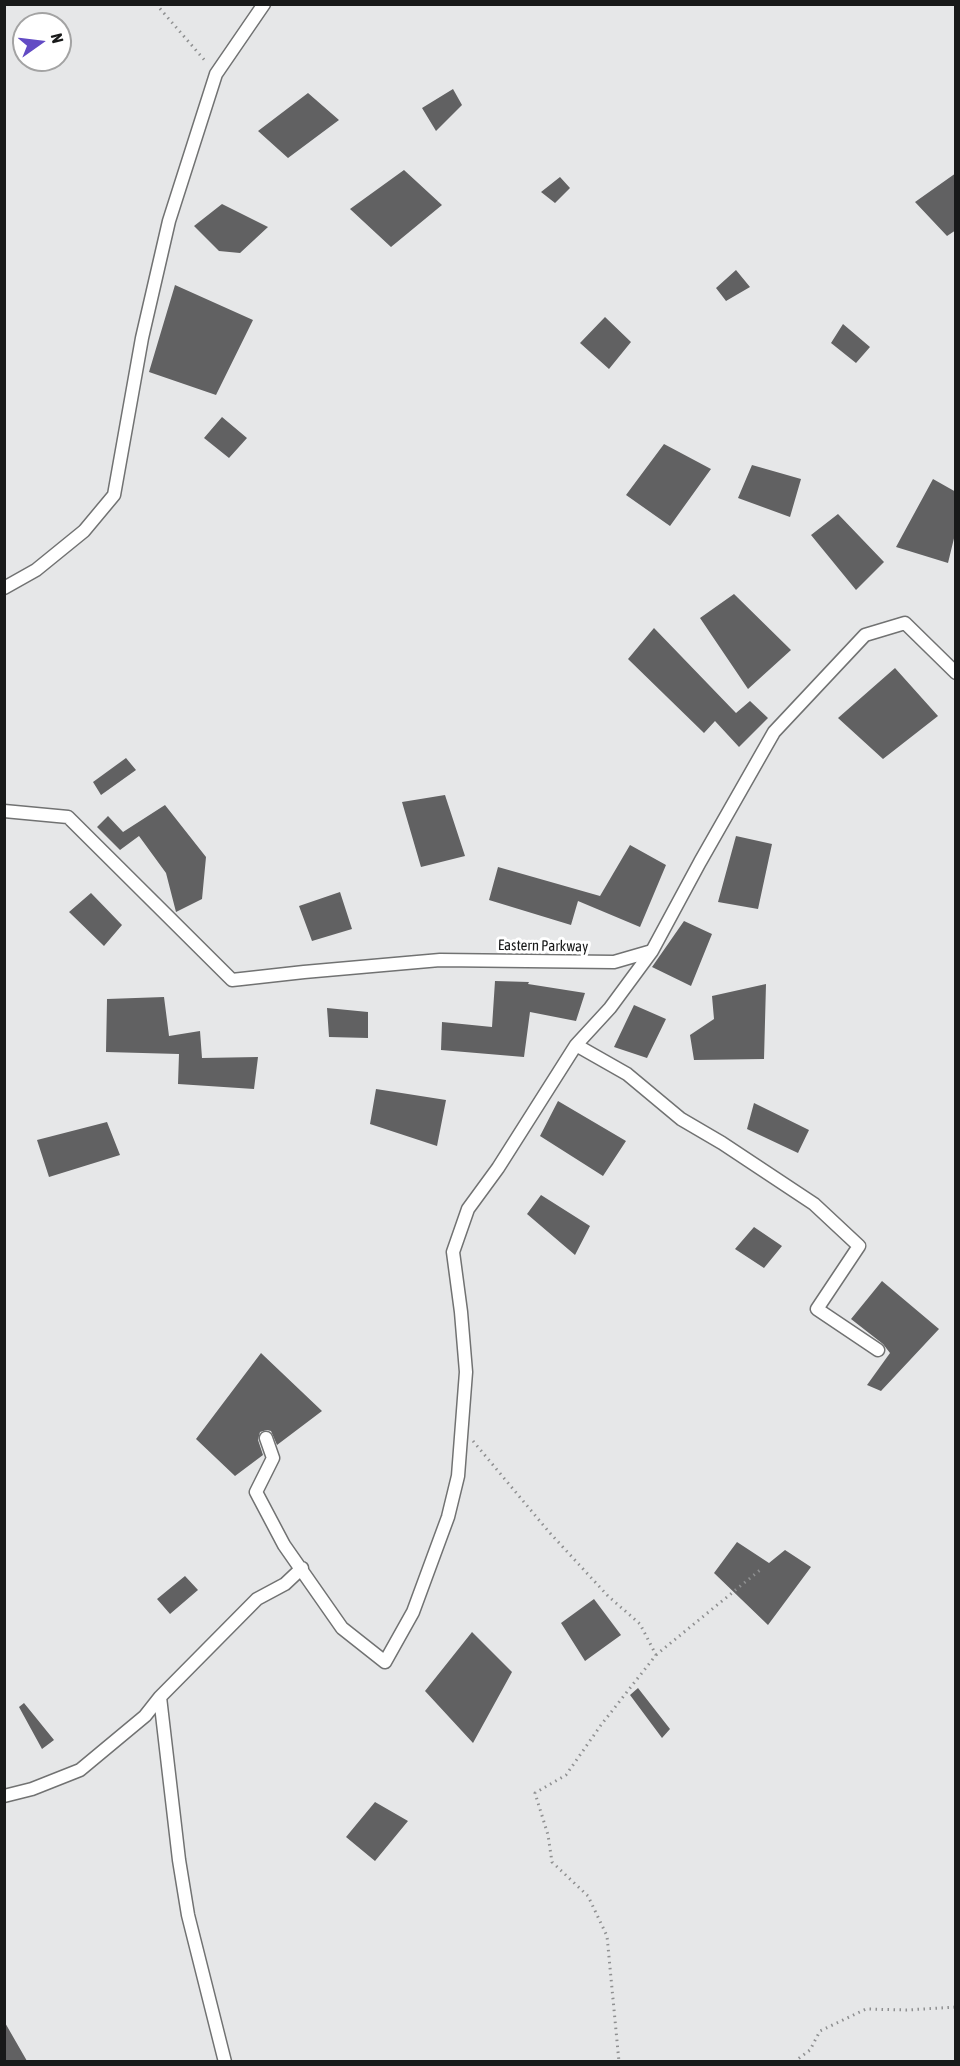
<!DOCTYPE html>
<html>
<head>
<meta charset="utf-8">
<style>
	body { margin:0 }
	#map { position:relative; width:960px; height:2066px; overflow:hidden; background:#e6e7e8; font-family:"Asap Condensed",sans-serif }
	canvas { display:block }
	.frame { position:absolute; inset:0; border:6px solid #181919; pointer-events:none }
	.north { position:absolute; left:12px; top:12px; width:60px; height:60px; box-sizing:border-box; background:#fff; border:2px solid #a3a3a3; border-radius:50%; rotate:76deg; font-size:16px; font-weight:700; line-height:24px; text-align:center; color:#181919 }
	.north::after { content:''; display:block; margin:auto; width:21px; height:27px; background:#624bc4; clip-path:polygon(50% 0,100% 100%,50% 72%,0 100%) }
</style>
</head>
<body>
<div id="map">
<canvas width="960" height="2066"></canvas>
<div class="frame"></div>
<div class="north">N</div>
</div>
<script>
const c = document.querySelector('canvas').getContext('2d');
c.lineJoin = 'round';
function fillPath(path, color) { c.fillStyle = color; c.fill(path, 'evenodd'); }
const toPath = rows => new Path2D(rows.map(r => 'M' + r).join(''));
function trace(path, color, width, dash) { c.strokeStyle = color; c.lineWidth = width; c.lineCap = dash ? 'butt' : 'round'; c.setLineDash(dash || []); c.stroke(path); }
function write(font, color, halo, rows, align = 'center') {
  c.font = font + ' "Asap Condensed",sans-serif'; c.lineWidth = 6; c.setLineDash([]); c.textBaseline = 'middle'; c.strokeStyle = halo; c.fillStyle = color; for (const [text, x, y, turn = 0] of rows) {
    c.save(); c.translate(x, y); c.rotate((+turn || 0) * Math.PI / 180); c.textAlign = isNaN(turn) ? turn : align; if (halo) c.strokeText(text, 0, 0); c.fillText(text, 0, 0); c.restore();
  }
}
const building = toPath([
	[453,89,462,105,436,131,422,108],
	[308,93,339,120,288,158,258,131],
	[404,170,442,205,391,247,350,209],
	[956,173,956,230,947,236,915,202],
	[560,177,570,188,555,203,541,192],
	[222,204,268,227,240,253,219,251,194,226],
	[736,270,750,287,726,301,716,288],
	[175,285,253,320,216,395,149,372],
	[605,317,631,342,609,369,580,343],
	[843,324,870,347,856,363,831,343],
	[222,417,247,438,229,458,204,438],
	[664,444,711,469,670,526,626,495],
	[752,465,801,479,790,517,738,498],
	[933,479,956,492,956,530,948,563,896,547],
	[838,514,884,562,856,590,811,535],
	[734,594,791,650,748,689,700,618],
	[654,628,736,713,750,701,768,718,739,747,715,721,704,733,628,659],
	[895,668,938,716,883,759,838,718],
	[126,758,136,770,101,795,93,782],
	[445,795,465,856,421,867,402,802],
	[165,805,206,857,202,899,176,912,166,873,139,836,120,850,97,827,108,816,123,832],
	[736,836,772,844,758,909,718,902],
	[630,845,666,865,640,927,578,901,571,925,489,900,498,867,600,896],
	[340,892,352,929,312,941,299,906],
	[91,893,122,925,104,946,69,912],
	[684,921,712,934,691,986,652,967],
	[495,981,529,982,528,984,585,993,576,1021,530,1012,524,1057,441,1050,442,1022,492,1027],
	[766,984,764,1059,694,1060,690,1035,714,1019,712,996],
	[164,997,169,1036,200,1031,202,1058,258,1057,254,1089,178,1084,179,1054,106,1052,107,999],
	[634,1005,666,1019,647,1058,614,1047],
	[327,1008,368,1012,368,1038,329,1037],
	[376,1089,446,1100,437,1146,370,1124],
	[558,1101,626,1141,603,1176,540,1136],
	[754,1103,809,1130,798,1153,747,1129],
	[107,1122,120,1155,49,1177,37,1140],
	[541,1195,590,1226,575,1255,527,1214],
	[754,1227,782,1246,764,1268,735,1249],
	[882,1281,939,1329,881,1391,867,1385,890,1353,883,1344,851,1319],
	[261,1353,322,1411,277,1445,271,1431,267,1430,260,1432,258,1440,263,1455,235,1476,196,1439],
	[737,1542,769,1563,785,1550,811,1567,768,1625,714,1573],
	[185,1576,198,1590,170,1614,157,1599],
	[594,1599,621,1635,585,1661,561,1623],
	[472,1632,512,1672,473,1743,425,1691],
	[638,1688,670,1729,662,1738,630,1695],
	[24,1703,54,1740,42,1749,19,1707],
	[375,1802,408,1821,375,1861,346,1837],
	[4,2021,27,2061,4,2061]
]);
const path = toPath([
	[156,4,207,63],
	[473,1441,549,1532,608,1596,640,1624,656,1655,601,1725,566,1775,535,1793,548,1835,552,1862,588,1896,607,1936,619,2062],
	[656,1655,760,1570],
	[794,2062,810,2050,820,2031,866,2009,907,2010,956,2007]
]);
const street = toPath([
	[4,588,36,570,84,531,114,495,142,338,169,221,216,74,264,4],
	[4,811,68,817,232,980,304,972,440,960,614,962,652,951,700,862,774,732,865,635,905,623,956,673],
	[576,1045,627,1074,681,1119,722,1143,814,1204,859,1246,817,1309,878,1350],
	[266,1438,273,1458,256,1492,284,1545,342,1628,385,1662,413,1612,448,1517,458,1476,466,1372,461,1312,453,1252,468,1209,498,1168,576,1045,610,1008,652,951],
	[160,1697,179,1860,188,1915,225,2062],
	[4,1796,32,1789,80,1770,145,1716,160,1697,257,1599,285,1584,302,1568]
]);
const streetNames = [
	["Eastern Parkway",543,946,1]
];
fillPath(building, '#616162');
trace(street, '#717272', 15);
trace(path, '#8f9091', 3, [1.5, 4.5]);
trace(street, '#fff', 12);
write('15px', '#181919', '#fff', streetNames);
</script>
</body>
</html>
